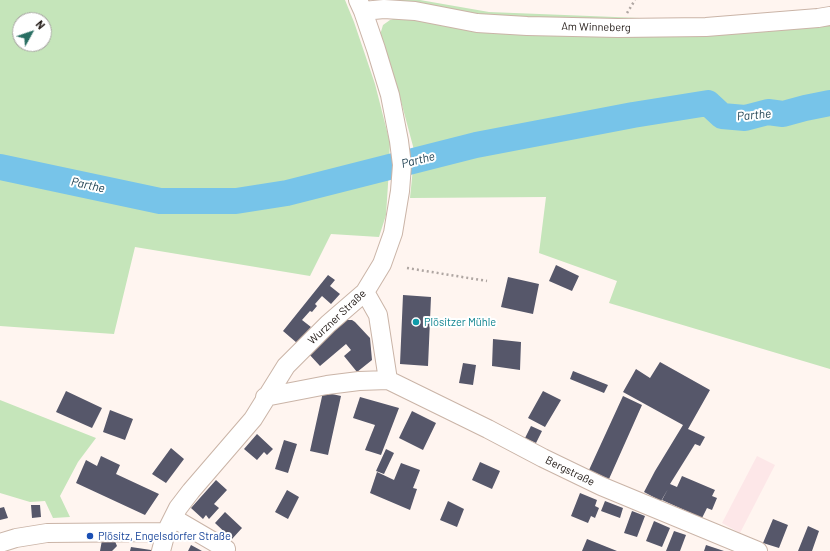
<!DOCTYPE html>
<html>
<head>
<meta charset="utf-8">
<style>
	body { margin:0 }
	#map { position:relative; width:830px; height:551px; overflow:hidden; background:#fff5f0; font-family:Barlow,sans-serif }
	canvas { display:block }
	.north { position:absolute; left:12px; top:12px; width:40px; height:40px; box-sizing:border-box; background:#fff; border:1px solid #a5a2a0; border-radius:50%; rotate:50deg; font-size:11px; font-weight:700; line-height:16px; text-align:center; color:#1e1612 }
	.north::after { content:''; display:block; margin:auto; width:14px; height:18px; background:#286e62; clip-path:polygon(50% 0,100% 100%,50% 72%,0 100%) }
</style>
</head>
<body>
<div id="map">
<canvas width="830" height="551"></canvas>
<div class="north">N</div>
</div>
<script>
const c = document.querySelector('canvas').getContext('2d');
c.lineJoin = 'round';
function fillPath(path, color) { c.fillStyle = color; c.fill(path, 'evenodd'); }
const toPath = rows => new Path2D(rows.map(r => 'M' + r).join(''));
function trace(path, color, width, dash) { c.strokeStyle = color; c.lineWidth = width; c.lineCap = dash ? 'butt' : 'round'; c.setLineDash(dash || []); c.stroke(path); }
function write(font, color, halo, rows, align = 'center') {
  c.font = font + ' Barlow,sans-serif'; c.lineWidth = 4; c.setLineDash([]); c.textBaseline = 'middle'; c.strokeStyle = halo; c.fillStyle = color; for (const [text, x, y, turn = 0] of rows) {
    c.save(); c.translate(x, y); c.rotate((+turn || 0) * Math.PI / 180); c.textAlign = isNaN(turn) ? turn : align; if (halo) c.strokeText(text, 0, 0); c.fillText(text, 0, 0); c.restore();
  }
}
const industrial = toPath([
	[757,456,775,465,740,533,722,523]
]);
const green = toPath([
	[0,0,345,0,354,22,375,84,390,143,389,161,300,190,325,189,389,169,386,215,379,237,331,234,310,276,135,247,114,334,0,326],
	[20,20,44,20,44,44,20,44],
	[389,0,420,0,489,12,640,18,706,18,752,15,818,9,830,7,830,11,752,20,487,19],
	[401,17,478,28,830,19,830,369,609,303,617,281,539,253,546,197,410,198,413,168,428,163,553,137,590,122,486,138,414,150,398,90,380,35,383,25,390,20],
	[0,400,96,438,78,462,60,496,70,517,53,518,45,501,30,502,0,493]
]);
const river = toPath([
	[0,167,160,201,236,201,287,193,476,145,633,115,708,103,722,116,745,118,768,112,783,114,805,108,830,103]
]);
const building = toPath([
	[556,265,579,276,572,291,549,281],
	[328,275,335,280,330,286,340,294,331,304,322,296,315,304,317,306,312,312,310,311,302,320,311,327,297,343,283,331],
	[508,277,539,284,533,314,501,307],
	[403,295,431,297,428,366,400,364],
	[347,320,352,320,355,322,370,338,372,360,357,372,344,356,351,350,346,344,320,366,308,353],
	[493,339,521,342,520,370,492,366],
	[660,362,710,390,688,429,705,437,700,446,695,444,670,484,677,487,682,476,715,490,712,496,717,498,712,510,707,508,702,518,662,500,668,489,661,501,644,492,655,471,683,425,623,392,636,369,650,378],
	[463,363,476,365,473,385,459,383],
	[573,371,608,385,604,393,570,379],
	[66,391,102,408,92,428,56,412],
	[543,391,561,400,545,427,528,418],
	[323,392,341,396,328,455,310,451],
	[623,396,642,405,609,479,589,470],
	[360,397,399,408,381,455,365,450,375,425,353,418],
	[110,410,133,419,125,440,103,432],
	[412,411,436,423,423,450,399,438],
	[531,426,542,431,536,443,525,438],
	[257,434,273,449,267,455,264,452,257,460,244,449],
	[284,440,297,444,288,473,275,469],
	[171,448,184,459,166,483,152,474],
	[386,449,394,453,384,474,376,471],
	[101,456,120,465,116,474,159,494,145,515,76,483,86,460,97,466],
	[480,462,500,471,492,489,472,480],
	[401,463,420,470,413,488,417,489,410,510,370,493,377,472,394,480],
	[216,480,227,490,214,504,219,508,209,519,206,515,203,519,191,508],
	[287,490,299,497,288,519,275,512],
	[580,493,597,500,595,506,599,508,595,518,591,516,588,523,571,516],
	[448,501,464,509,457,527,440,520],
	[605,501,623,508,620,518,601,511],
	[31,505,40,505,41,517,32,518],
	[4,507,8,518,0,520,0,508],
	[632,511,645,516,637,537,624,533],
	[225,512,242,528,232,539,215,523],
	[773,519,788,525,779,548,763,543],
	[654,521,670,528,662,547,646,541],
	[808,526,819,531,812,551,798,551],
	[674,531,686,535,680,551,666,551],
	[114,539,117,546,112,551,100,551,102,540],
	[587,539,617,551,582,551],
	[191,545,202,551,188,551],
	[706,545,724,551,704,551],
	[131,547,151,550,151,551,130,551]
]);
const path = toPath([
	[627,13,635,0],
	[407,268,487,281]
]);
const minor = toPath([
	[363,11,384,9,415,11,477,23,527,26,618,28,706,27,818,18,830,16],
	[365,292,378,315,388,380],
	[265,397,327,385,359,381,388,380,488,429,543,458,601,486,758,551],
	[173,518,226,549],
	[0,543,16,538,47,533,166,532],
	[161,551,166,532,178,508,191,491,253,419,286,366,328,324,365,292,382,264,393,233,400,191,402,165,399,141,390,95,376,49,363,11,358,0]
]);
const markers = [
	[416,322,4,"#0f9aa8"],
	[90,536,4,"#1a4fb4"]
];
const streetNames = [
	["Am Winneberg",596,27,1],
	["Wurzner Straße",337,317,-43],
	["Bergstraße",570,471,26]
];
const cultureNames = [
	["Plösitzer Mühle",424,322]
];
const transitNames = [
	["Plösitz, Engelsdorfer Straße",98,536]
];
const waterNames = [
	["Parthe",754,115,-5],
	["Parthe",418,160,-14],
	["Parthe",88,185,12]
];
fillPath(industrial, '#fde7e8');
fillPath(green, '#c5e5ba');
trace(river, '#77c4e9', 26);
fillPath(building, '#56576a');
trace(minor, '#cab4a7', 20);
trace(path, '#afa6a2', 2.5, [2, 3]);
trace(minor, '#fff', 18);
for (const [x, y, r, color] of markers) { const dot = new Path2D(); dot.arc(x, y, r, 0, 2 * Math.PI); c.fillStyle = color; c.fill(dot); trace(dot, '#fff', 1.5); }
write('11px', '#1e1612', '#fff', streetNames);
write('11px', '#0d838f', '#fff', cultureNames, 'left');
write('11px', '#164399', '#fff', transitNames, 'left');
write('italic 12px', '#1e4051', '#fff', waterNames);
</script>
</body>
</html>
